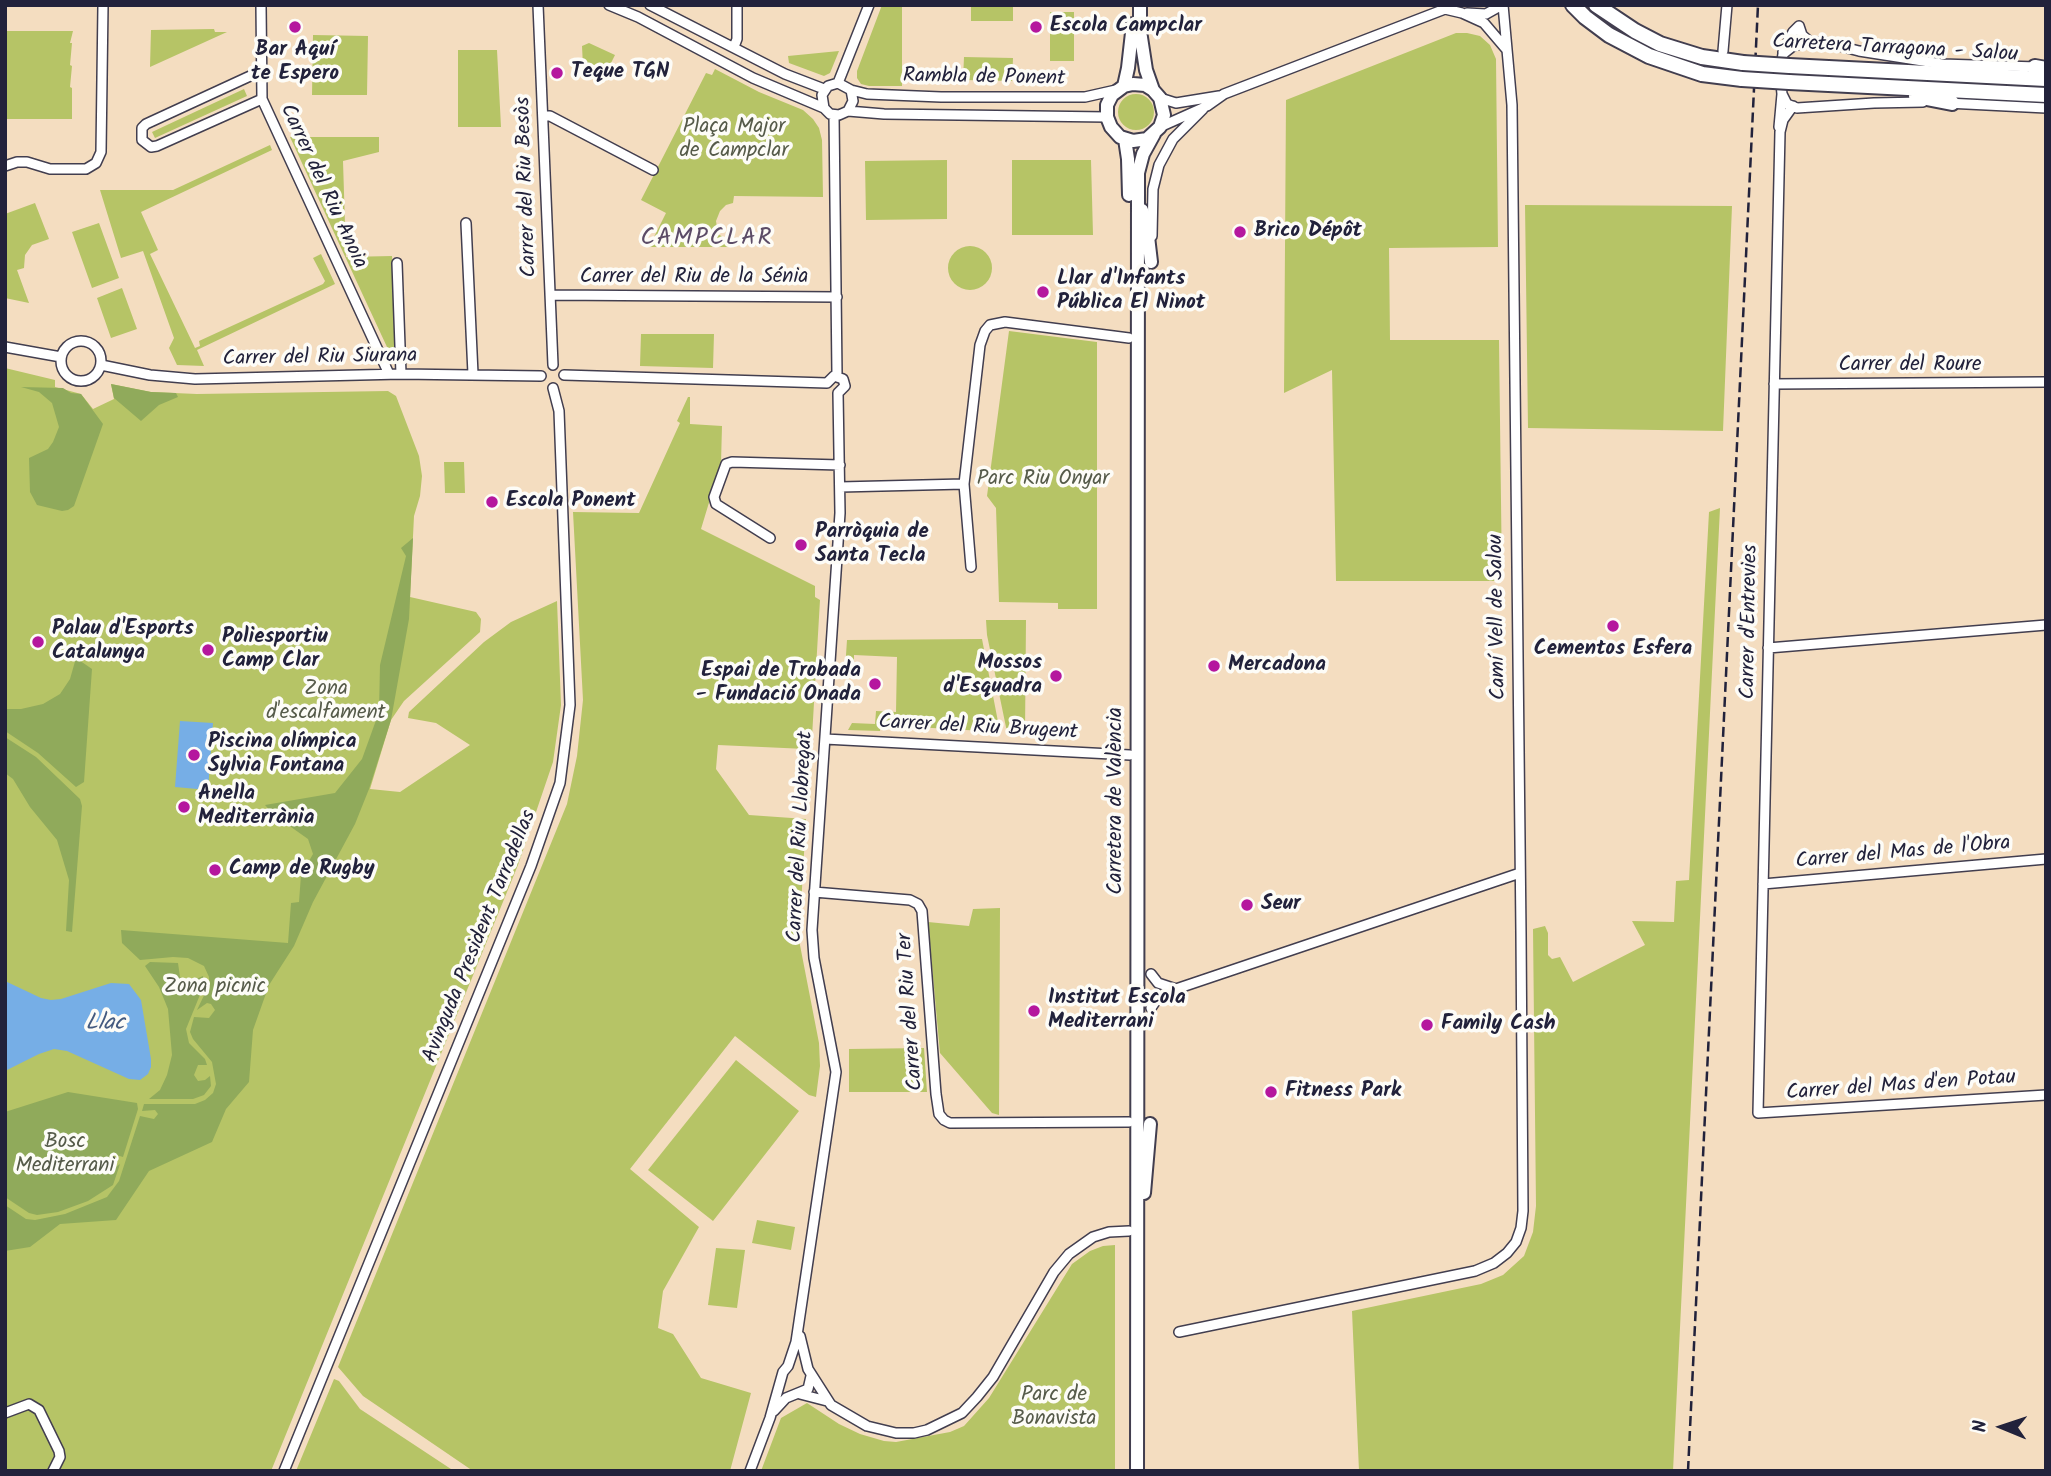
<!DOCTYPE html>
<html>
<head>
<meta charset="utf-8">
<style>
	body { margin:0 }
	#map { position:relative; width:2051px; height:1476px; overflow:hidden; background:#f4ddc0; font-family:Kalam,sans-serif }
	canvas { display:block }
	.frame { position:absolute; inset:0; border:7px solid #22223b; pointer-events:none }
	.north { position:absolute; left:1967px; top:1392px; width:70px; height:70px; -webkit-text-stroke:5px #fdfcf7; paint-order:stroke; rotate:272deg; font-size:19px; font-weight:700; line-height:28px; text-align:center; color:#22223b }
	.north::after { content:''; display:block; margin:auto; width:24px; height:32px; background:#22223b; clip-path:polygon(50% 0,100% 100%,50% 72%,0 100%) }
</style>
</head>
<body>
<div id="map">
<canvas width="2051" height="1476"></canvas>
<div class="frame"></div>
<div class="north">N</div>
</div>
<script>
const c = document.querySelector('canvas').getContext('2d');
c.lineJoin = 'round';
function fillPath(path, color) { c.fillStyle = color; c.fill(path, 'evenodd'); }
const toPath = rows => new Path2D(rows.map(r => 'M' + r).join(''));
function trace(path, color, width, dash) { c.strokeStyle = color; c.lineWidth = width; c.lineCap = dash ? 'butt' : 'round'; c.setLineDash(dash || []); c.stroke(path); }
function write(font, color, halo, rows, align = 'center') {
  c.font = font + ' Kalam,sans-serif'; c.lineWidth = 7; c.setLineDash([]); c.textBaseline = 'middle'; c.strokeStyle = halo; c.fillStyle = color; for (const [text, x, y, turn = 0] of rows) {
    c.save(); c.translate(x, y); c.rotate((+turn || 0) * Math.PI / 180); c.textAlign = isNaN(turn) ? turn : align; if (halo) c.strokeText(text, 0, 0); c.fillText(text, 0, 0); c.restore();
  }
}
const green = toPath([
	[882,5,902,5,902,86,869,86,861,84,857,78,857,71],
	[971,5,1013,6,1013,21,971,21],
	[1050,12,1074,12,1074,61,1050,61],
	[214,29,215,32,227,32,150,67,151,30],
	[5,31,73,31,70,43,72,43,70,65,72,66,70,87,72,88,72,119,5,119],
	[1456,33,1467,33,1480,36,1490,45,1496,59,1498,247,1389,248,1390,340,1499,340,1502,581,1336,581,1332,370,1284,393,1286,100],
	[313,35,368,36,367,95,312,95],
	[589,43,615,55,607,71,595,65,583,66,582,46],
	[458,50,497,50,501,127,458,127],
	[839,51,830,73,824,76,789,63,788,56],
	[964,57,1013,58,1012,81,963,80],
	[715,69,759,92,803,110,813,119,819,128,822,140,823,197,734,196,733,203,726,205,720,211,716,221,718,234,734,244,733,247,649,247,666,213,641,200,706,73,712,75],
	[244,89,247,96,155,138,152,132],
	'1118 112a18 18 0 1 1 36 0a18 18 0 1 1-36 0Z',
	[290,137,379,137,379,152,343,161,346,257,392,256,396,353,387,347,342,250],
	[270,145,272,150,141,212,158,250,150,254,195,348,200,346,199,341,323,284,325,281,313,258,321,254,335,284,197,350,204,366,177,365,169,348,174,338,143,251,121,258,100,190,173,190],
	[947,160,947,219,866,220,865,161],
	[1012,160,1091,160,1093,235,1012,235],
	[35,203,49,239,32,245,25,255,24,268,17,270,29,303,5,298,5,214],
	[1525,205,1732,206,1723,431,1528,428],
	[99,223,119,278,92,288,72,232],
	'948 268a22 22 0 1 1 44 0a22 22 0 1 1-44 0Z',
	[122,288,137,329,111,338,97,298],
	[1009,331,1097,342,1097,609,1058,609,1058,603,999,602,996,508,987,496],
	[641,334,714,334,713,368,640,366],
	[5,368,55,380,55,387,81,394,93,409,114,399,111,384,151,392,197,394,388,391,396,396,419,456,422,476,420,496,414,516,410,597,476,612,481,619,480,632,404,701,391,720,370,789,400,792,470,745,436,723,408,718,409,712,484,642,511,622,557,601,561,705,553,762,518,865,271,1471,5,1471],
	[688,397,690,397,690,424,722,426,721,463,701,529,815,586,815,597,820,600,811,754,806,749,718,745,716,769,749,815,806,819,799,940,819,1043,820,1066,816,1097,809,1095,735,1036,630,1169,699,1227,663,1291,658,1328,673,1334,701,1378,751,1393,730,1471,473,1471,363,1396,338,1367,567,804,577,756,583,700,573,512,639,513,680,423,677,421],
	[444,462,464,462,465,493,445,493],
	[1720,508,1673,1471,1359,1471,1352,1311,1481,1284,1503,1275,1524,1256,1533,1232,1536,1206,1533,929,1545,926,1548,933,1548,955,1552,959,1560,957,1573,982,1645,945,1632,921,1674,922,1676,881,1689,880,1709,512],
	[986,620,1026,620,1025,733,1007,732,987,635],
	[982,639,1000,732,881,725,880,731,848,730,852,723,875,724,876,711,896,712,897,657,854,655,854,670,845,670,847,640],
	[1000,908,999,1115,992,1113,940,1053,928,922,969,926,973,909],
	[924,1048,927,1092,849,1092,849,1049],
	[736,1060,799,1111,713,1221,648,1170],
	[757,1220,795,1227,791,1250,752,1243],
	[1115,1245,1115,1471,761,1471,781,1418,807,1403,839,1424,860,1434,884,1441,896,1442,950,1432,964,1426,989,1398,1072,1264,1090,1251,1103,1246],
	[716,1248,745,1250,737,1308,708,1305],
	[334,1379,339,1381,360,1409,454,1471,296,1471]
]);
const forest = toPath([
	[111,384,151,392,176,393,178,397,159,405,141,421,114,398],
	[21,387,63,388,71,393,81,394,103,424,74,506,68,510,62,511,37,505,30,492,29,458,48,449,53,442,59,427,52,403,39,392],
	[413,538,409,619,391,720,369,789,355,824,313,902,294,946,269,985,253,1030,249,1082,226,1109,212,1142,149,1171,116,1220,60,1224,30,1247,5,1251,5,1205,26,1219,35,1220,65,1214,107,1197,119,1181,140,1116,154,1119,158,1114,155,1110,142,1111,144,1104,195,1104,205,1100,213,1093,216,1084,212,1062,193,1039,190,1032,194,1017,209,1018,215,1010,211,1004,207,1003,197,1010,209,985,209,977,204,966,188,958,173,957,140,960,122,943,121,930,288,943,291,903,299,902,301,875,313,854,308,839,274,815,265,805,335,793,362,759,379,712,380,665,406,556,401,548],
	[76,658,92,669,84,782,76,787,38,753,5,731,5,709,21,709,43,704,60,694,70,679],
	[5,737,36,757,80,799,82,806,72,932,66,931,69,880,57,840,30,807,13,779,5,773],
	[150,962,178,963,180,977,185,980,192,981,203,976,204,985,186,1029,189,1043,205,1059,207,1065,198,1065,194,1075,198,1081,205,1080,210,1076,211,1086,204,1095,193,1099,149,1099,160,1090,167,1075,172,1055,168,1009,159,987,145,966],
	[68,1092,137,1103,138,1109,123,1157,113,1154,109,1157,110,1167,114,1168,120,1164,113,1185,88,1201,58,1212,37,1215,29,1213,5,1197,5,1112]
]);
const water = toPath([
	[180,721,213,723,208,790,175,787],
	[5,981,41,998,51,1000,61,999,111,983,129,984,141,1000,151,1059,151,1067,148,1074,140,1080,129,1079,67,1051,54,1049,39,1054,5,1071]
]);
const minor = toPath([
	[261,5,262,99,389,374],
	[538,5,553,365],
	[609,5,638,17,753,78,824,108,830,114,839,115,848,111,853,101,851,90,838,83,828,86,822,95,824,108],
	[650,5,785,74,824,89],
	[1445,9,1462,13,1484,23,1507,50],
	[1467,13,1486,14,1502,5],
	[734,47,737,39,737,5],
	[1723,51,1727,5],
	[1783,52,1793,32,1799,26,1802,35,1810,42],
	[261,71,146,124,142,128,142,140,151,147,157,146,262,99],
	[838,83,869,5],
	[851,90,867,94,941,97,1085,97,1116,90],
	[1160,98,1176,103,1219,96],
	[1923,102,1874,103,1797,108,1787,104,1782,94,1780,74,1783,54,1793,46,1810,42,1824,42,1859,51,1942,64,2037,67],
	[1947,103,2046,108],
	[1793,106,1783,120,1780,132,1758,1113,2046,1095],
	[848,111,884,114,1107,117],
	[834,115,837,375],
	[543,116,550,116,653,170],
	[1160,127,1207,106,1224,94,1445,9,1450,5],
	[1779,127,1782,94],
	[5,166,17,162,27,162,50,169,86,169,96,163,101,152,103,5],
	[466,223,473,374],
	[1152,236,1153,189,1159,165,1173,139,1203,109],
	[397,263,401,374],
	[550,295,837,297],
	'61 361a20 20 0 1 1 40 0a20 20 0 1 1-40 0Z',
	[5,347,61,357],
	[101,365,150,375,195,379,401,374,541,376],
	[564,375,827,383],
	[827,383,834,376,843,379,845,386,838,393],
	[1774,384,2046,382],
	[840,487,964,484],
	[770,538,716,504,714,497,726,464,732,462,840,465],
	[971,567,964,484,980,345,985,331,990,325,1005,322,1129,338],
	[1768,648,2046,625],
	[825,739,1130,755],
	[1763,884,2046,859],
	[814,892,910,900,918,904,922,911,936,1094,939,1114,944,1120,950,1123,1129,1122],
	[1176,989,1520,873],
	[1151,1008,1157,999,1176,989,1158,983,1151,974],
	[1179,1332,1475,1271,1494,1263,1507,1253,1516,1242,1521,1228,1523,1211,1521,933,1512,105,1503,5],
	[800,1336,808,1369,831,1405,867,1426,896,1433,914,1433,927,1430,962,1413,977,1397,993,1377,1054,1272,1069,1254,1093,1237,1109,1232,1129,1231],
	[800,1394,827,1401],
	[774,1411,786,1398,808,1389,811,1376],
	[5,1413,29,1404,39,1410,59,1451,60,1457,53,1471],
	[284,1471,531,866,560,783,570,705,559,411,553,388],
	[750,1471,770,1418,783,1372,788,1366,796,1342,836,1072,814,958,812,930,840,513,838,393]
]);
const major = toPath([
	[1140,5,1140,31,1146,70,1153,90,1160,98,1164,115,1160,127,1147,139,1133,141,1120,137,1111,127,1107,117,1107,105,1112,95,1124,86,1133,84,1145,85,1153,90],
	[1124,86,1128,68,1133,24],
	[1125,139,1128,159,1129,195],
	[1142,210,1147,228,1151,262],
	[1144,1193,1150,1124],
	[1137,1471,1138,173,1143,154,1154,134]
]);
const highway = toPath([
	[1573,5,1585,17,1609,35,1649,56,1702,74,1742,79],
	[1596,5,1635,31,1660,44,1702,57,1743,63],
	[1789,66,2046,79],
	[2035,67,2046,69],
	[1789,82,2046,95],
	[1916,96,1952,103]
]);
const rail = toPath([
	[1688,1471,1758,5]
]);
const highwayBridge = toPath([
	[1743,63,1789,66],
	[1742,79,1789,82]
]);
const markers = [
	[295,27,7,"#b5179e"],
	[1036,27,7,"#b5179e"],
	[557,73,7,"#b5179e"],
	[1240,232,7,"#b5179e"],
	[1043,292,7,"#b5179e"],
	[492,502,7,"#b5179e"],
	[801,545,7,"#b5179e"],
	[1613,626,7,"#b5179e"],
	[38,642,7,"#b5179e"],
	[208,650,7,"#b5179e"],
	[1214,666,7,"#b5179e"],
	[1056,676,7,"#b5179e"],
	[875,684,7,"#b5179e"],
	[194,755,7,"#b5179e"],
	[184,807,7,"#b5179e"],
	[215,870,7,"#b5179e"],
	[1247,905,7,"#b5179e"],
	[1034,1011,7,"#b5179e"],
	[1427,1025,7,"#b5179e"],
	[1271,1092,7,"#b5179e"]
];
const poiNames = [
	["Escola Campclar",1050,27],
	["Bar Aquí",295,51,"center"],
	["te Espero",295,75,"center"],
	["Teque TGN",571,73],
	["Brico Dépôt",1254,232],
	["Llar d'Infants",1057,280],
	["Pública El Ninot",1057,304],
	["Escola Ponent",506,502],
	["Parròquia de",815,533],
	["Santa Tecla",815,557],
	["Palau d'Esports",52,630],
	["Catalunya",52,654],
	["Poliesportiu",222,638],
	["Camp Clar",222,662],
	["Cementos Esfera",1613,650,"center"],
	["Mossos",1042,664,"right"],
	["d'Esquadra",1042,688,"right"],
	["Mercadona",1228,666],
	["Espai de Trobada",861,672,"right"],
	["- Fundació Onada",861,696,"right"],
	["Piscina olímpica",208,743],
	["Sylvia Fontana",208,767],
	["Anella",198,795],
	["Mediterrània",198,819],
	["Camp de Rugby",229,870],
	["Seur",1261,905],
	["Institut Escola",1048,999],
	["Mediterrani",1048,1023],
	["Family Cash",1441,1025],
	["Fitness Park",1285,1092]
];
const streetNames = [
	["Carretera Tarragona - Salou",1895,50,3],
	["Rambla de Ponent",984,79,1],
	["Carrer del Riu Anoia",322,187,65],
	["Carrer del Riu Besòs",528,187,-92],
	["Carrer del Riu de la Sénia",694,278],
	["Carrer del Riu Siurana",320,359,-1],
	["Carrer del Roure",1910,366],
	["Camí Vell de Salou",1499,617,-91],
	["Carrer d'Entrevies",1751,622,-89],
	["Carrer del Riu Brugent",978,729,3],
	["Carretera de València",1117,801,-90],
	["Carrer del Riu Llobregat",802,837,-87],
	["Carrer del Mas de l'Obra",1903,854,-5],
	["Avinguda President Tarradellas",481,937,-68],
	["Carrer del Riu Ter",912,1012,-94],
	["Carrer del Mas d'en Potau",1901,1087,-4]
];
const parkNames = [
	["Plaça Major",734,128],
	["de Campclar",734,152],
	["Parc Riu Onyar",1043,480],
	["Zona",326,690],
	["d'escalfament",326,714],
	["Zona picnic",215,988],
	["Bosc",65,1143],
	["Mediterrani",65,1167],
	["Parc de",1054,1396],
	["Bonavista",1054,1420]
];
const waterNames = [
	["Llac",105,1025]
];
const quarterNames = [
	["CAMPCLAR",707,240]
];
fillPath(green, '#b6c466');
fillPath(forest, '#90aa5b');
fillPath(water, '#76aee6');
trace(minor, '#423e4f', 12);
trace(major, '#423e4f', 16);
trace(highway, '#423e4f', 18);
trace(minor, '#fff', 9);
trace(major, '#fff', 12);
trace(highway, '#fff', 14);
trace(rail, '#22223b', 2.5, [10, 5]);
trace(highwayBridge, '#423e4f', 18, []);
trace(highwayBridge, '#fff', 14);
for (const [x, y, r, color] of markers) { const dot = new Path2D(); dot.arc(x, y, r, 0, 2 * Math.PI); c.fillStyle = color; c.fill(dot); trace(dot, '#fdfcf7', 2.5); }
write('bold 21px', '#22223b', '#fdfcf7', poiNames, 'left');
write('21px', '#22223b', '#fdfcf7', streetNames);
write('21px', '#565b4a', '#fdfcf7', parkNames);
write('italic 23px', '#445a7f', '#fdfcf7', waterNames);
c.letterSpacing = '2px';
write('24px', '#5c4c67', '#fdfcf7', quarterNames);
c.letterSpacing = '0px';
</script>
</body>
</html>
